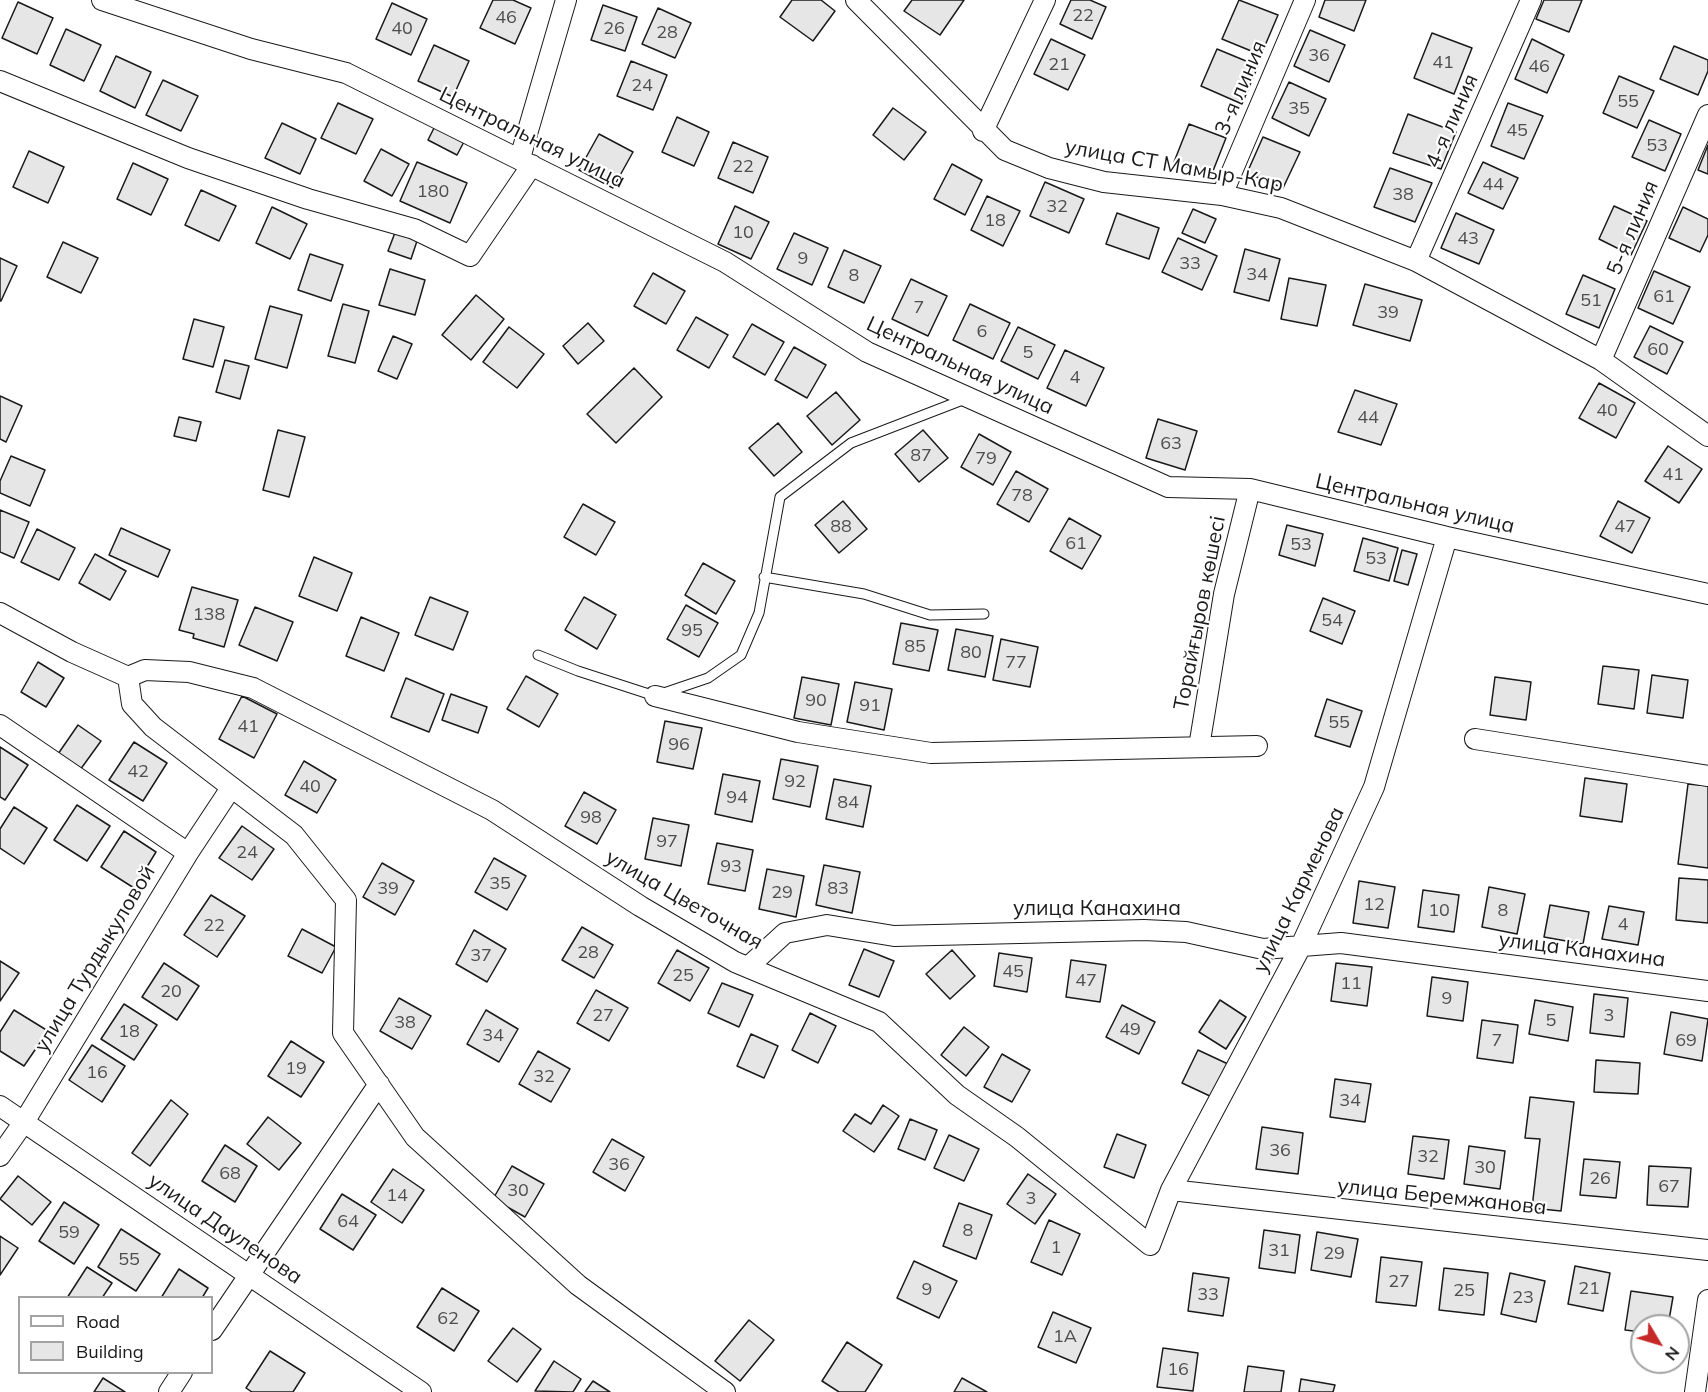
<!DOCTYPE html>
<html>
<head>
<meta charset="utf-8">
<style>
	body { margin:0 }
	#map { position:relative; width:1708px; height:1392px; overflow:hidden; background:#fff; font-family:Mulish,sans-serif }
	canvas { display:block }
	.legend { position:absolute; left:18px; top:1296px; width:195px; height:78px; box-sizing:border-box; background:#fff; border:2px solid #a3a3a3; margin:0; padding:8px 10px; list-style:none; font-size:18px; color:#1a1a1a }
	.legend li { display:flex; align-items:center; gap:12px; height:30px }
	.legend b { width:30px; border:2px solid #a3a3a3 }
	.north { position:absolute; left:1630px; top:1314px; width:60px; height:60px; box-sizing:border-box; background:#fff; border:2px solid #a3a3a3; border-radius:50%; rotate:128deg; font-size:16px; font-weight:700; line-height:24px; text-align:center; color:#1a1a1a }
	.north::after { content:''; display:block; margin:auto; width:21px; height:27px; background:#c62828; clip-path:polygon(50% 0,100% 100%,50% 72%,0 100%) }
</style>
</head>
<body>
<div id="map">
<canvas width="1708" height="1392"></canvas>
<ul class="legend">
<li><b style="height:8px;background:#fff"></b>Road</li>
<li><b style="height:16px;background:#e6e6e6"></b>Building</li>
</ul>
<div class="north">N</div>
</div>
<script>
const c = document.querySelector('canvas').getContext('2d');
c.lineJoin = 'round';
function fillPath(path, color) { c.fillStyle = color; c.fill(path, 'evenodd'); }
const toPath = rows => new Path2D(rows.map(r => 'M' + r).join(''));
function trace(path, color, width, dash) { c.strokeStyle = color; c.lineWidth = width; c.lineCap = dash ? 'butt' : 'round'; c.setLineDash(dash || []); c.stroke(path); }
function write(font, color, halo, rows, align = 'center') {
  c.font = font + ' Mulish,sans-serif'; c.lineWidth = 4.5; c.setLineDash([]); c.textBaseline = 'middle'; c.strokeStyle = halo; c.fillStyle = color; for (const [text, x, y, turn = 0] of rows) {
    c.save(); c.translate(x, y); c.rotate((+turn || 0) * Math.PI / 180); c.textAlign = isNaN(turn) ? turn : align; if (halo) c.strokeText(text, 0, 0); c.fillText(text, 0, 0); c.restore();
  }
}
const building = toPath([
	[493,0,513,0,531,8,515,44,480,28,493,0],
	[792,0,821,0,835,11,813,41,780,17,792,0],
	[912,0,964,0,940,35,904,11,912,0],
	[1071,0,1090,0,1106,7,1092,39,1060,24,1071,0],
	[1239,0,1278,15,1261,55,1222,39,1239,0],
	[1325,0,1366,0,1354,31,1319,17,1325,0],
	[1544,0,1582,0,1569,32,1536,19,1544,0],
	[18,2,53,18,37,54,2,38,18,2],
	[392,3,427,19,411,55,376,39,392,3],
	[603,5,637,17,625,51,591,40,603,5],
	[658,8,691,23,675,58,642,44,658,8],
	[66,29,101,45,84,81,50,65,66,29],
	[1310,30,1345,45,1329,82,1294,66,1310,30],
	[1432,33,1472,48,1454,94,1414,78,1432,33],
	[1051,39,1085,55,1068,90,1034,74,1051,39],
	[1532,39,1564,55,1547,93,1515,79,1532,39],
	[434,45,469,61,453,97,418,81,434,45],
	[1674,46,1708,60,1708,71,1698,95,1660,79,1674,46],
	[1217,49,1258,66,1242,104,1201,86,1217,49],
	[116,56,151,72,135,108,100,91,116,56],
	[631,61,667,75,653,110,617,96,631,61],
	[1619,76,1654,91,1637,128,1603,113,1619,76],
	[163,80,198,96,181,131,146,115,163,80],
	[1289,82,1326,99,1309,136,1272,118,1289,82],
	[338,103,373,119,356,154,321,138,338,103],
	[1508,103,1543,116,1524,159,1491,146,1508,103],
	[893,108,926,132,904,160,873,135,893,108],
	[1408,114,1456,132,1441,169,1393,153,1408,114],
	[677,117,709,132,694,166,662,152,677,117],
	[1649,120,1681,134,1665,171,1632,157,1649,120],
	[437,122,466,138,457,155,428,140,437,122],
	[282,123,316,139,300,174,265,158,282,123],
	[1189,124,1226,138,1211,176,1174,162,1189,124],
	[599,134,633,152,613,188,579,170,599,134],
	[1263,137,1300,152,1283,188,1247,173,1263,137],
	[733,142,768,157,753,193,718,178,733,142],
	[1708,145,1708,174,1698,170,1708,145],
	[381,149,409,164,392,196,364,181,381,149],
	[29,151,64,167,48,203,13,187,29,151],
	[417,162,467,183,450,223,400,201,417,162],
	[1483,162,1518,178,1503,209,1468,193,1483,162],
	[133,163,168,179,151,215,117,199,133,163],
	[952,164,982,180,965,215,934,199,952,164],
	[1390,168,1432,183,1415,222,1374,207,1390,168],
	[1045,182,1084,199,1069,233,1030,216,1045,182],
	[201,190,236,206,219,241,185,225,201,190],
	[987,196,1020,211,1003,246,971,230,987,196],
	[735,206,769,222,751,259,718,244,735,206],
	[1614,206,1647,221,1631,255,1599,239,1614,206],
	[272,207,307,224,290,259,256,243,272,207],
	[1683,207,1708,219,1708,235,1700,252,1669,238,1683,207],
	[1193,209,1216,219,1205,243,1182,233,1193,209],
	[1117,213,1159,228,1149,259,1106,244,1117,213],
	[1456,213,1494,230,1479,264,1441,248,1456,213],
	[396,230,418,238,411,259,388,251,396,230],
	[794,233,828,248,812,285,777,269,794,233],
	[1178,238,1217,256,1202,290,1162,272,1178,238],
	[63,242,98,258,81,293,47,277,63,242],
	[1245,249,1280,259,1269,301,1234,292,1245,249],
	[844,250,881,266,864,303,828,287,844,250],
	[310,254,343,265,331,301,298,290,310,254],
	[0,258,17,266,1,301,0,301,0,258],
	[390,269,425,280,415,315,379,305,390,269],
	[1654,271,1690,287,1673,324,1638,308,1654,271],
	[653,273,685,291,666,324,634,306,653,273],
	[1583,275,1615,289,1599,328,1566,314,1583,275],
	[1289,278,1326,285,1317,326,1281,319,1289,278],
	[911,279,947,296,928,336,892,319,911,279],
	[1365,284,1422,300,1410,341,1353,325,1365,284],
	[476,295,504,319,471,360,442,335,476,295],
	[343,304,369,311,355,363,328,356,343,304],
	[970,304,1010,323,993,359,953,340,970,304],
	[270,306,302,315,287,368,255,359,270,306],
	[696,317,728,335,709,368,677,350,696,317],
	[194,319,224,327,213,367,183,359,194,319],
	[588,323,604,341,578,364,563,346,588,323],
	[752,324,784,342,765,375,733,357,752,324],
	[1650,326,1683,342,1667,374,1634,357,1650,326],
	[509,327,544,354,517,388,483,362,509,327],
	[1018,327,1055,345,1038,379,1001,361,1018,327],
	[393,336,412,344,397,379,378,371,393,336],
	[794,347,826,365,807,398,775,380,794,347],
	[1065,350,1104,368,1086,406,1047,388,1065,350],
	[225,360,249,366,240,399,216,392,225,360],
	[634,368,662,397,616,443,587,414,634,368],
	[1599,383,1635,403,1616,438,1579,418,1599,383],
	[1355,390,1397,404,1381,445,1338,432,1355,390],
	[836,392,860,420,832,445,807,416,836,392],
	[0,396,22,406,6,442,0,439,0,396],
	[179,417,201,422,196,441,174,436,179,417],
	[1158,419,1197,431,1185,470,1146,458,1158,419],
	[778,423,802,452,774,476,749,448,778,423],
	[278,430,305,437,289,497,263,490,278,430],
	[923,430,948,458,919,482,895,454,923,430],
	[979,434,1011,452,993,485,961,467,979,434],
	[1668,446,1702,469,1679,503,1645,481,1668,446],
	[11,456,45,470,30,506,0,493,0,481,11,456],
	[1016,471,1048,489,1029,522,997,504,1016,471],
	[843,501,867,529,839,553,815,525,843,501],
	[1618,501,1650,518,1632,553,1600,536,1618,501],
	[583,504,615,522,596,555,564,537,583,504],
	[0,510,29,522,14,558,0,552,0,510],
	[1069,518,1101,536,1082,569,1050,551,1069,518],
	[1287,525,1323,534,1315,566,1279,555,1287,525],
	[121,528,170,550,158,577,109,555,121,528],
	[37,529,75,548,59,580,21,562,37,529],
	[1363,538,1398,548,1389,581,1354,571,1363,538],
	[1402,550,1417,554,1408,585,1394,581,1402,550],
	[95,554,126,571,110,600,79,583,95,554],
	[314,557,352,573,337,611,299,596,314,557],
	[703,563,735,581,716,614,685,595,703,563],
	[192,587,238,600,224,647,193,638,194,634,179,630,192,587],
	[430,597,468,612,453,650,415,635,430,597],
	[584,597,616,615,597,649,565,630,584,597],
	[1323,598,1355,611,1342,644,1310,631,1323,598],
	[686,605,718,623,699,657,667,639,686,605],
	[255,607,293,622,277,661,239,645,255,607],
	[361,617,399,633,384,671,346,656,361,617],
	[901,623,938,630,929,671,893,664,901,623],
	[956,629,993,636,985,677,948,670,956,629],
	[1001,639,1038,647,1030,687,993,680,1001,639],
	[38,662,64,678,46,707,21,692,38,662],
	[1603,666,1639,670,1634,709,1598,704,1603,666],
	[1652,675,1688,680,1683,718,1647,713,1652,675],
	[526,676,558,694,539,727,507,709,526,676],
	[802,677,839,684,831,725,794,718,802,677],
	[1495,677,1531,682,1526,720,1490,715,1495,677],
	[406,678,444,694,429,732,391,717,406,678],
	[855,682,892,689,884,730,847,722,855,682],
	[451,694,487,707,478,733,442,720,451,694],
	[242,696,277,714,254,758,219,739,242,696],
	[1327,699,1362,711,1350,747,1315,736,1327,699],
	[665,721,702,728,693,769,657,762,665,721],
	[78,725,101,741,80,770,58,754,78,725],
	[134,742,167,763,143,801,109,780,134,742],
	[0,747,28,765,5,800,0,797,0,747],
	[781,759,818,766,810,807,773,799,781,759],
	[304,761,336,780,317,813,285,795,304,761],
	[723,774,760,781,752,822,715,814,723,774],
	[1585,778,1627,784,1622,822,1580,816,1585,778],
	[834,779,871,786,863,827,826,819,834,779],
	[1688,784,1708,786,1708,868,1678,864,1688,784],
	[584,792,616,810,597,844,565,826,584,792],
	[77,805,110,826,87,861,54,840,77,805],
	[14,807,47,828,24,864,0,848,0,829,14,807],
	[653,818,689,825,681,866,645,859,653,818],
	[242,826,274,849,252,880,219,858,242,826],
	[124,831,156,852,134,888,101,867,124,831],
	[717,843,753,850,745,891,708,884,717,843],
	[494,858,526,876,507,910,475,892,494,858],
	[382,863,414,881,395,915,363,897,382,863],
	[824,865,860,872,852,913,816,905,824,865],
	[767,869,804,876,796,917,759,909,767,869],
	[1679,878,1708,880,1708,923,1676,920,1679,878],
	[1359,881,1395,887,1388,928,1353,923,1359,881],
	[1489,887,1525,894,1517,934,1482,927,1489,887],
	[1423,890,1459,895,1454,932,1418,927,1423,890],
	[211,895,245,916,217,957,184,935,211,895],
	[1550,905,1589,912,1583,944,1544,937,1550,905],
	[1609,906,1644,912,1638,945,1602,939,1609,906],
	[582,927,613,945,594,978,562,960,582,927],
	[302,929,336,947,322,973,288,956,302,929],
	[474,930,506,949,487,982,456,964,474,930],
	[864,949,894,961,879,997,849,985,864,949],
	[677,950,709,968,690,1001,658,983,677,950],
	[952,950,975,976,950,999,926,974,952,950],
	[999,953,1032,958,1027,992,994,986,999,953],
	[1071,960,1106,965,1100,1002,1066,997,1071,960],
	[0,961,19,973,0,1001,0,961],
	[164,963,199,986,177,1020,142,997,164,963],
	[1336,963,1372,967,1367,1006,1331,1001,1336,963],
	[1432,977,1468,982,1463,1021,1427,1016,1432,977],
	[722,983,753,995,739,1027,708,1013,722,983],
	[596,990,628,1008,609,1041,577,1023,596,990],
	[1594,994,1628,998,1624,1037,1590,1033,1594,994],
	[399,998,431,1016,412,1049,380,1031,399,998],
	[1220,1000,1246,1017,1226,1049,1199,1032,1220,1000],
	[1535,1000,1573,1007,1568,1041,1529,1034,1535,1000],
	[124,1004,157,1025,134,1060,101,1039,124,1004],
	[1122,1005,1155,1022,1139,1054,1106,1037,1122,1005],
	[14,1010,48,1031,24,1066,0,1051,0,1032,14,1010],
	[486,1010,518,1029,499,1062,467,1044,486,1010],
	[1671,1012,1708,1019,1702,1061,1664,1054,1671,1012],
	[810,1013,836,1026,818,1063,792,1050,810,1013],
	[1482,1020,1518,1025,1513,1063,1477,1058,1482,1020],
	[964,1027,989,1047,966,1076,941,1055,964,1027],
	[751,1034,778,1046,764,1078,737,1066,751,1034],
	[291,1041,324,1062,301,1097,268,1076,291,1041],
	[92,1045,125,1066,102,1102,69,1080,92,1045],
	[1198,1050,1228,1064,1212,1097,1182,1083,1198,1050],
	[538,1051,570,1069,551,1102,519,1084,538,1051],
	[1002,1054,1030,1070,1012,1102,984,1087,1002,1054],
	[1596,1060,1640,1063,1638,1094,1594,1092,1596,1060],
	[1335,1079,1371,1084,1365,1122,1330,1117,1335,1079],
	[1530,1097,1574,1102,1561,1211,1532,1208,1540,1139,1525,1138,1530,1097],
	[171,1100,188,1114,150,1166,132,1153,171,1100],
	[883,1105,899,1116,874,1152,843,1131,855,1114,871,1124,883,1105],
	[268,1117,301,1143,279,1170,247,1144,268,1117],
	[910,1119,937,1130,925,1160,898,1149,910,1119],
	[1262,1127,1303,1133,1298,1174,1256,1169,1262,1127],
	[1117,1134,1146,1145,1134,1178,1104,1167,1117,1134],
	[949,1135,979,1149,964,1181,934,1168,949,1135],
	[1413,1136,1449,1140,1444,1179,1408,1174,1413,1136],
	[612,1139,644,1157,625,1191,593,1172,612,1139],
	[225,1145,257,1166,235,1202,202,1181,225,1145],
	[1469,1146,1505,1151,1500,1189,1464,1184,1469,1146],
	[1584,1159,1620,1162,1616,1198,1580,1195,1584,1159],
	[512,1166,544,1184,525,1217,493,1199,512,1166],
	[1649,1166,1691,1168,1688,1207,1647,1205,1649,1166],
	[393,1169,424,1190,402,1223,371,1202,393,1169],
	[1028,1174,1056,1194,1035,1224,1007,1204,1028,1174],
	[18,1176,51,1202,32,1225,0,1199,18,1176],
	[342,1194,376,1215,353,1250,320,1229,342,1194],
	[64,1202,99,1225,74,1264,39,1241,64,1202],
	[959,1203,992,1215,976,1259,943,1246,959,1203],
	[1049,1220,1080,1234,1062,1275,1031,1262,1049,1220],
	[121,1229,160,1254,136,1291,98,1267,121,1229],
	[1264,1230,1300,1235,1295,1273,1259,1268,1264,1230],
	[1317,1232,1358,1239,1351,1277,1311,1270,1317,1232],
	[0,1236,18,1248,0,1275,0,1236],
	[1381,1257,1422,1262,1416,1306,1376,1302,1381,1257],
	[914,1261,957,1281,939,1318,897,1298,914,1261],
	[1575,1266,1610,1273,1603,1311,1568,1304,1575,1266],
	[87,1267,112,1283,102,1298,67,1298,87,1267],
	[1444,1268,1488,1273,1484,1315,1439,1310,1444,1268],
	[179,1269,208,1288,202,1298,161,1298,179,1269],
	[1193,1273,1229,1278,1223,1316,1188,1311,1193,1273],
	[1510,1273,1545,1281,1536,1322,1501,1314,1510,1273],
	[442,1288,479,1311,454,1351,417,1327,442,1288],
	[1631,1291,1673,1297,1668,1326,1642,1326,1642,1332,1625,1330,1631,1291],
	[1053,1312,1091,1328,1076,1363,1038,1347,1053,1312],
	[749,1320,774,1340,740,1381,715,1361,749,1320],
	[513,1328,541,1349,517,1382,488,1361,513,1328],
	[847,1342,882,1365,865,1392,839,1392,822,1381,847,1342],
	[1163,1348,1198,1353,1193,1391,1157,1387,1163,1348],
	[270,1351,305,1373,293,1392,252,1392,246,1388,270,1351],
	[554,1361,581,1379,573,1392,535,1391,554,1361],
	[1248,1366,1284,1371,1281,1392,1244,1392,1248,1366],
	[103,1378,125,1392,94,1392,103,1378],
	[962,1378,987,1392,954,1392,962,1378],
	[1301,1379,1335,1385,1333,1392,1299,1392,1301,1379],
	[593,1381,610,1392,585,1392,593,1381]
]);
const service = toPath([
	[764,577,864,594,930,615,984,614],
	[538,655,578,671,655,696,708,678,741,655,759,613,780,497,851,443,965,399]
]);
const minor = toPath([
	[102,0,251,49,346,73,725,262,867,352,1168,487,1250,489,1447,537,1708,594],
	[856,0,1005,150,1049,168,1104,182,1222,195,1281,208,1416,261,1601,360,1708,436],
	[0,81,188,158,308,199,414,229,470,256,532,165],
	[983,131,1045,0],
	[520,158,566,0],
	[1222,195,1305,0],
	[1416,261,1531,0],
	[1601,360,1708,115],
	[0,613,72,652,128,677],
	[655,696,798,732,931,753,1257,746],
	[0,725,188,853],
	[1475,739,1708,776],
	[1199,747,1224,594,1250,489],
	[748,967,785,933,827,925,894,936,1144,930,1186,932,1263,949,1341,943,1708,991],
	[0,1106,421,1392],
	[0,1156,24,1122,188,853,231,788],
	[1171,1190,1708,1250],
	[212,1330,379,1084],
	[169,1392,182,1372],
	[725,1392,578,1285,415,1137,343,1033,346,900,294,835,153,727,132,704,128,677,145,670,189,672,253,688,492,810,640,906,735,962,879,1022,957,1095,1017,1137,1150,1245,1171,1190,1300,948,1374,787,1447,537],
	[1695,1392,1708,1300]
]);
const numberNames = [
	["22",1083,16],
	["46",506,18],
	["40",402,29],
	["26",614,29],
	["28",667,33],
	["36",1319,56],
	["41",1443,63],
	["21",1059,65],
	["46",1539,67],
	["24",642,86],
	["55",1628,102],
	["35",1299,109],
	["45",1517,131],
	["53",1657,146],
	["22",743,167],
	["44",1493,185],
	["180",433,192],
	["38",1403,195],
	["32",1057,207],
	["18",995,221],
	["10",743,233],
	["43",1468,239],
	["9",803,259],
	["33",1190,264],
	["34",1257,275],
	["8",854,276],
	["61",1664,297],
	["51",1591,301],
	["7",919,308],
	["39",1388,313],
	["6",982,332],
	["60",1658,350],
	["5",1028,353],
	["4",1075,378],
	["40",1607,411],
	["44",1368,418],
	["63",1171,444],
	["87",921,456],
	["79",986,459],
	["41",1673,475],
	["78",1022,496],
	["88",841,527],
	["47",1625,527],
	["61",1076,544],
	["53",1301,545],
	["53",1376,559],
	["138",209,615],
	["54",1332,621],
	["95",692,631],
	["85",915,647],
	["80",971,653],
	["77",1016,663],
	["90",816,701],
	["91",870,706],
	["55",1339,723],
	["41",248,727],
	["96",679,745],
	["42",138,772],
	["92",795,782],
	["40",310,787],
	["94",737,798],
	["84",848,803],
	["98",591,818],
	["97",667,842],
	["24",247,853],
	["93",731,867],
	["35",500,884],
	["39",388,889],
	["83",838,889],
	["29",782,893],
	["12",1374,905],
	["10",1439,911],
	["8",1503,911],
	["4",1623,925],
	["22",214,926],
	["28",588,953],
	["37",481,956],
	["45",1013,972],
	["25",683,976],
	["47",1086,981],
	["11",1351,984],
	["20",171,992],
	["9",1447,999],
	["27",603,1016],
	["3",1609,1016],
	["5",1551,1021],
	["38",405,1023],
	["49",1130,1030],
	["18",129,1032],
	["34",493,1036],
	["7",1497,1041],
	["69",1686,1041],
	["19",296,1069],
	["16",97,1073],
	["32",544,1077],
	["34",1350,1101],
	["36",1280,1151],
	["32",1428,1157],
	["36",619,1165],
	["30",1485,1168],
	["68",230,1174],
	["26",1600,1179],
	["67",1669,1187],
	["30",518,1191],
	["14",397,1196],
	["3",1031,1199],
	["64",348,1222],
	["8",968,1231],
	["59",69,1233],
	["1",1056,1248],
	["31",1279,1251],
	["29",1334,1254],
	["55",129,1260],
	["27",1399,1282],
	["21",1589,1289],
	["9",927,1290],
	["25",1464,1291],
	["33",1208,1295],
	["23",1523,1298],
	["62",448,1319],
	["1А",1065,1337],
	["16",1178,1370]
];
const streetNames = [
	["3-я линия",1241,88,-67],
	["4-я линия",1452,121,-66],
	["Центральная улица",532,138,26],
	["улица СТ Мамыр-Кар",1174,166,10],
	["5-я линия",1633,228,-67],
	["Центральная улица",960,366,25],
	["Центральная улица",1415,504,13],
	["Торайғыров көшесі",1200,613,-79],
	["улица Карменова",1299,890,-64],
	["улица Цветочная",684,900,30],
	["улица Канахина",1097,909],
	["улица Канахина",1582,950,7],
	["улица Турдыкуловой",95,959,-59],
	["улица Беремжанова",1442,1197,6],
	["улица Дауленова",225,1229,34]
];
fillPath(building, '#e6e6e6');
trace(building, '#1a1a1a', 1.5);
trace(service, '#1a1a1a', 11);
trace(minor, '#1a1a1a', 22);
trace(service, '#fff', 9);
trace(minor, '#fff', 20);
write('18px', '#4d4d4d', null, numberNames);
write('21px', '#1a1a1a', '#fff', streetNames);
</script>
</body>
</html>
